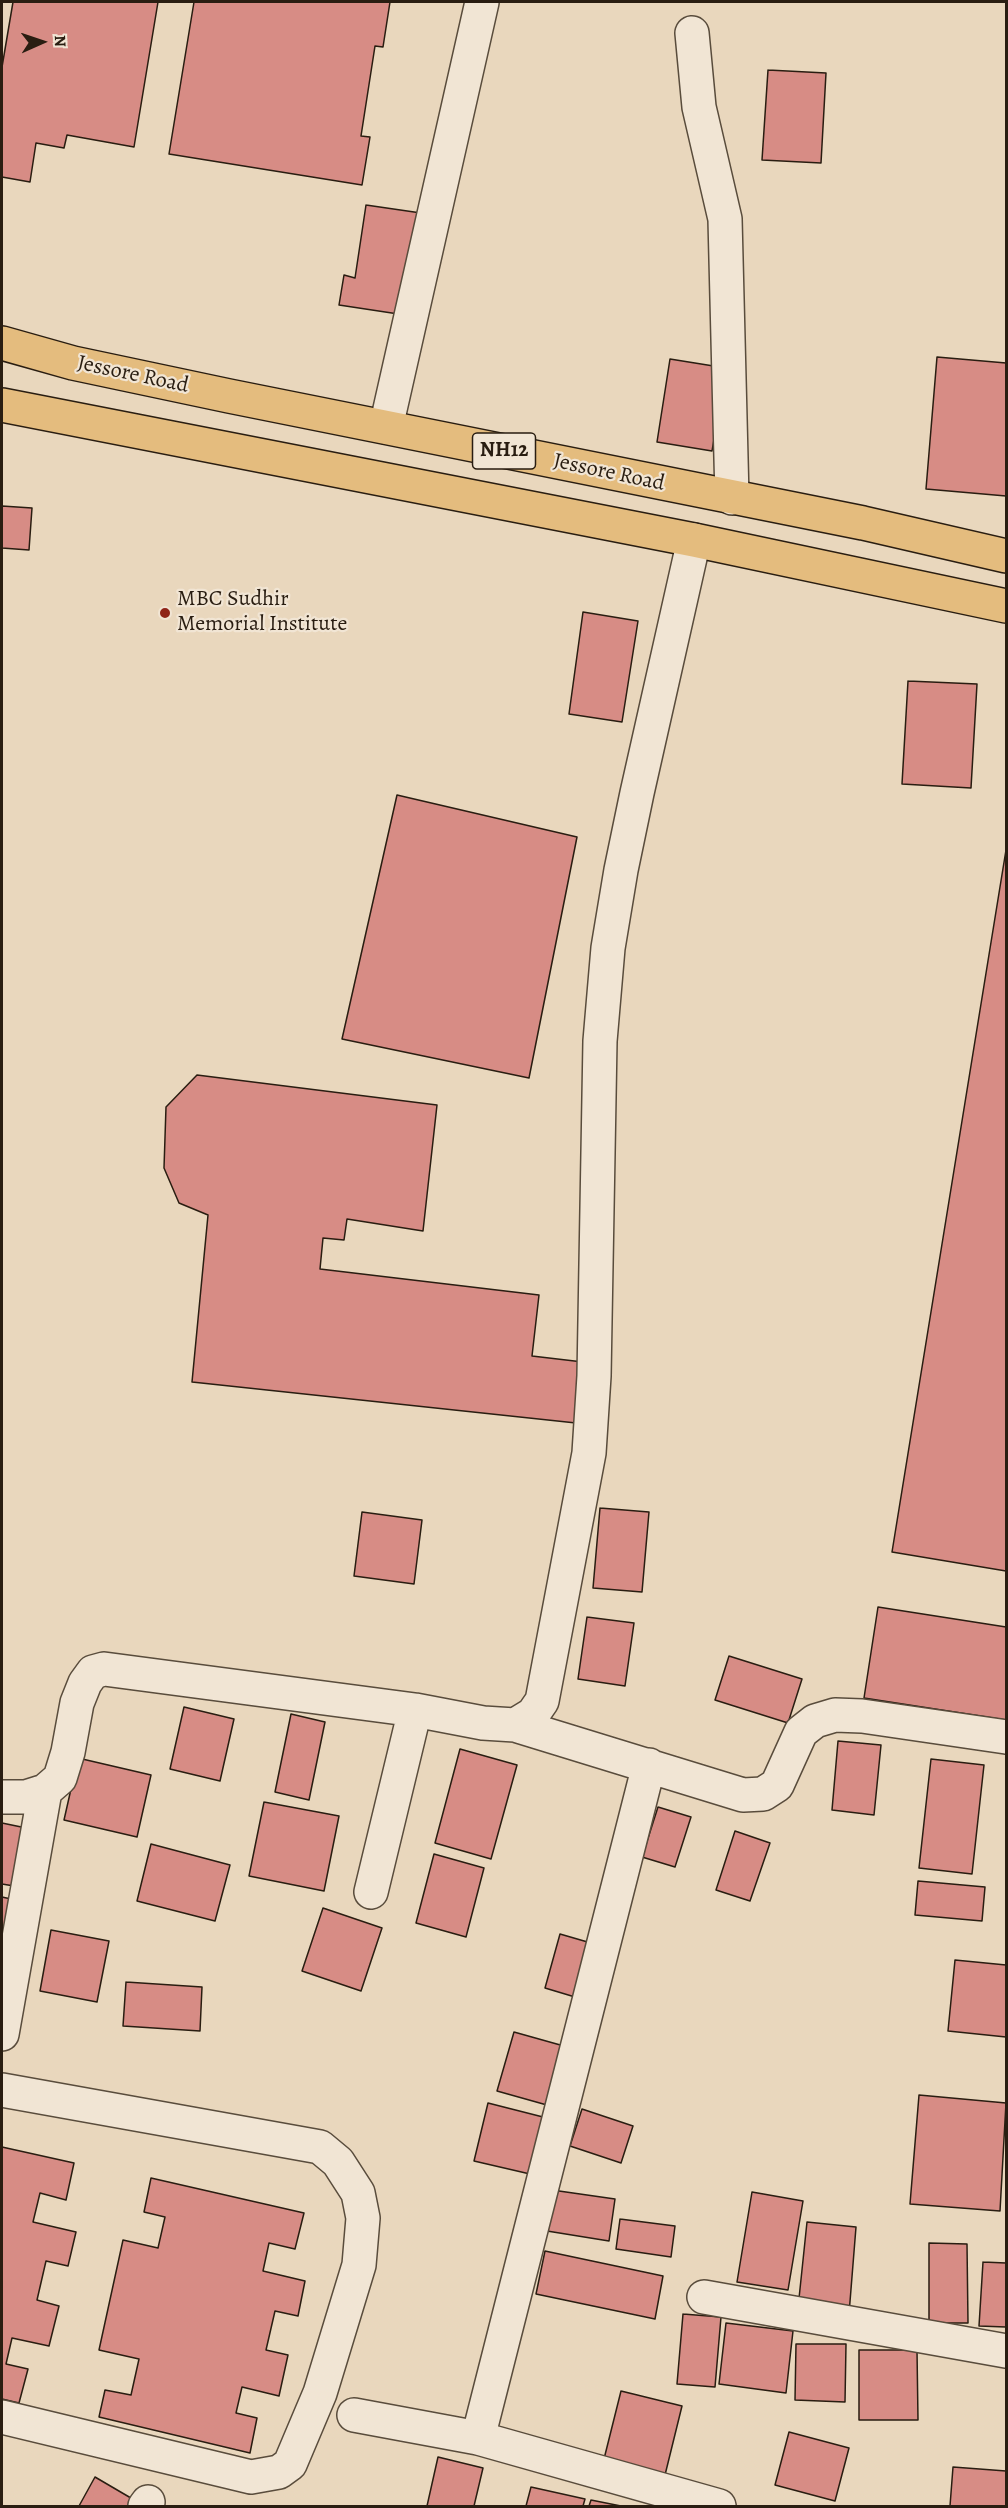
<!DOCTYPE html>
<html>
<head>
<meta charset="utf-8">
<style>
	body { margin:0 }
	#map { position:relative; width:1008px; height:2508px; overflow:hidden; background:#e9d7bd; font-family:Alegreya,serif }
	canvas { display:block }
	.frame { position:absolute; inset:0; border:3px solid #291d11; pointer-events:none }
	.north { position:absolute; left:12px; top:12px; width:60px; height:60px; -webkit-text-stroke:4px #f1e5d4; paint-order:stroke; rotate:87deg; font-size:16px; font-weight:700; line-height:24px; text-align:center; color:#291d11 }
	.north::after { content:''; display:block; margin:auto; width:21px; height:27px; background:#291d11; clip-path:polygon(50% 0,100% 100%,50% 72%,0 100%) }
</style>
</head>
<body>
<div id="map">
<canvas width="1008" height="2508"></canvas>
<div class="frame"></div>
<div class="north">N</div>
</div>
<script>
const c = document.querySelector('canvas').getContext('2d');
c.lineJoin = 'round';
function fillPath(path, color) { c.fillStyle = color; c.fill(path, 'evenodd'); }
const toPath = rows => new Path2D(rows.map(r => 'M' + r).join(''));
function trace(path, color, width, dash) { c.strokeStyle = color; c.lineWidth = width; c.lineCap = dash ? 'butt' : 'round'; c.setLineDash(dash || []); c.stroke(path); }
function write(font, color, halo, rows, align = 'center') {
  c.font = font + ' Alegreya,serif'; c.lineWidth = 4.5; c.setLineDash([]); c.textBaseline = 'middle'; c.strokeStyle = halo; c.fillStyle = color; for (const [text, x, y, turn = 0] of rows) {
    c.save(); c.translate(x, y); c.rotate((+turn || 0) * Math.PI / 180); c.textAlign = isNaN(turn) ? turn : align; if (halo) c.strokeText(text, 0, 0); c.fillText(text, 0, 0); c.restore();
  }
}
const building = toPath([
	[13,2,158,2,134,147,67,135,64,148,36,143,30,182,2,177,2,67,13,2],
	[194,2,390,2,383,47,375,46,361,136,370,137,362,185,169,154,194,2],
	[768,70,826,73,821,163,762,160,768,70],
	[366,205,421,213,405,315,339,305,344,275,355,278,366,205],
	[937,357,1006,363,1006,496,926,489,937,357],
	[670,359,726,368,712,451,657,442,670,359],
	[2,506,32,508,29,550,2,548,2,506],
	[583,612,638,621,622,722,569,714,583,612],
	[908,681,977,684,971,788,902,784,908,681],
	[397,795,577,837,529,1078,342,1039,397,795],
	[1006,850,1006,1571,892,1552,1006,850],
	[197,1075,437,1105,423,1231,347,1219,344,1240,323,1238,320,1269,539,1295,532,1356,583,1362,576,1423,192,1382,208,1215,179,1203,164,1168,166,1107,197,1075],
	[600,1508,649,1512,642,1592,593,1588,600,1508],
	[362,1512,422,1520,414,1584,354,1576,362,1512],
	[878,1607,1006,1627,1006,1720,864,1698,878,1607],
	[587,1617,634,1623,625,1686,578,1679,587,1617],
	[729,1656,802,1679,788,1723,715,1700,729,1656],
	[184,1707,234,1719,220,1781,170,1769,184,1707],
	[291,1714,325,1722,309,1800,275,1792,291,1714],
	[838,1741,881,1745,874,1815,832,1810,838,1741],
	[460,1749,517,1765,491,1859,435,1843,460,1749],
	[78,1758,151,1775,137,1837,64,1820,78,1758],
	[931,1759,984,1765,972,1874,919,1868,931,1759],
	[264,1802,339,1816,324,1891,249,1876,264,1802],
	[658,1807,691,1817,675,1867,642,1857,658,1807],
	[2,1823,31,1829,20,1887,2,1884,2,1823],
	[735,1831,770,1843,750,1901,716,1890,735,1831],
	[151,1844,230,1865,215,1921,137,1901,151,1844],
	[434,1854,484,1868,466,1937,416,1923,434,1854],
	[918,1881,985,1887,982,1921,915,1915,918,1881],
	[2,1897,11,1899,2,1940,2,1897],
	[323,1908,382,1928,361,1991,302,1971,323,1908],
	[51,1930,109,1941,97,2002,40,1991,51,1930],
	[560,1934,591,1943,575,1997,545,1988,560,1934],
	[955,1960,1006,1965,1006,2037,948,2031,955,1960],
	[126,1982,202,1987,200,2031,123,2026,126,1982],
	[514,2032,571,2048,554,2107,497,2091,514,2032],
	[919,2095,1006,2103,1000,2211,910,2204,919,2095],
	[488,2103,543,2117,530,2174,474,2161,488,2103],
	[582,2109,633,2126,621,2163,570,2146,582,2109],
	[2,2147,74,2163,66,2200,40,2193,33,2222,76,2232,68,2266,46,2261,37,2300,59,2306,49,2346,12,2338,6,2364,28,2369,19,2403,2,2399,2,2147],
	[151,2178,304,2213,295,2249,269,2243,263,2271,305,2281,298,2316,275,2311,266,2350,288,2355,279,2396,242,2387,236,2413,257,2418,250,2453,99,2417,105,2390,131,2395,139,2359,99,2350,123,2240,158,2248,165,2217,144,2212,151,2178],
	[552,2190,615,2199,609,2241,547,2231,552,2190],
	[752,2192,803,2201,788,2290,737,2282,752,2192],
	[620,2219,675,2226,671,2257,616,2249,620,2219],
	[807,2222,856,2227,849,2314,798,2308,807,2222],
	[929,2243,967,2244,968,2323,929,2323,929,2243],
	[545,2251,663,2276,655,2319,536,2294,545,2251],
	[983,2262,1006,2263,1006,2327,979,2326,983,2262],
	[683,2314,721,2317,715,2387,677,2384,683,2314],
	[726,2323,793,2331,786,2393,719,2384,726,2323],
	[796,2344,846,2344,845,2402,795,2400,796,2344],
	[859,2350,917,2350,918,2420,859,2420,859,2350],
	[621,2391,682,2406,665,2475,604,2459,621,2391],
	[789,2432,849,2448,835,2501,775,2485,789,2432],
	[438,2457,483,2468,474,2506,427,2506,438,2457],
	[953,2467,1006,2471,1006,2506,950,2506,953,2467],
	[95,2477,136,2501,133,2506,79,2506,95,2477],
	[531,2487,585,2499,583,2506,526,2506,531,2487],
	[591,2500,621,2506,589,2506,591,2500]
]);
const minor = toPath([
	[692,33,699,107,725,219,732,498],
	[386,427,482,2],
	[515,1725,743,1795,763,1794,777,1785,801,1732,815,1721,835,1715,862,1716,1006,1737],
	[2,1797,26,1797,45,1791,60,1778,68,1752,77,1703,85,1683,93,1672,104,1669,415,1710,483,1723,515,1725,533,1714,542,1701,589,1453,594,1376,600,1041,608,948,621,870,637,793,694,540],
	[371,1892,415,1710],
	[2,2034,45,1791],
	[2,2090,320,2147,338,2162,358,2193,363,2218,359,2265,320,2393,290,2464,279,2472,251,2477,2,2417],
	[704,2297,1006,2351],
	[354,2415,478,2438,719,2506],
	[478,2438,649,1765],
	[145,2506,148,2502]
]);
const highway = toPath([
	[2,343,73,363,229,396,863,523,1006,556],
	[2,405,694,540,1006,606]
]);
const markers = [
	[165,613,6,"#8f2418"]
];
const shields = [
	[504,451,63]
];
const shieldNames = [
	["NH12",504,451]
];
const streetNames = [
	["Jessore Road",133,375,12],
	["Jessore Road",609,473,12]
];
const poiNames = [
	["MBC Sudhir",177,600],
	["Memorial Institute",177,625]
];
fillPath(building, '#d78c85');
trace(building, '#291d11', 1.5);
trace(minor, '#594c3c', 36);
trace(highway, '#291d11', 36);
trace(minor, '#f1e5d4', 33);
trace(highway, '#e4bc7e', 33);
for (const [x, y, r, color] of markers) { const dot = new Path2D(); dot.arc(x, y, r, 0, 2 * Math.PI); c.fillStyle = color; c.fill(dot); trace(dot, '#f1e5d4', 2); }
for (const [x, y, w] of shields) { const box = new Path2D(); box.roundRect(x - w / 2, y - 18, w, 36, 4.5); c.fillStyle = '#f1e5d4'; c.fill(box); trace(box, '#291d11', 1.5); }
write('bold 21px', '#291d11', null, shieldNames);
write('22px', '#291d11', '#f1e5d4', streetNames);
write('22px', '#291d11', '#f1e5d4', poiNames, 'left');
</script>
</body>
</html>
